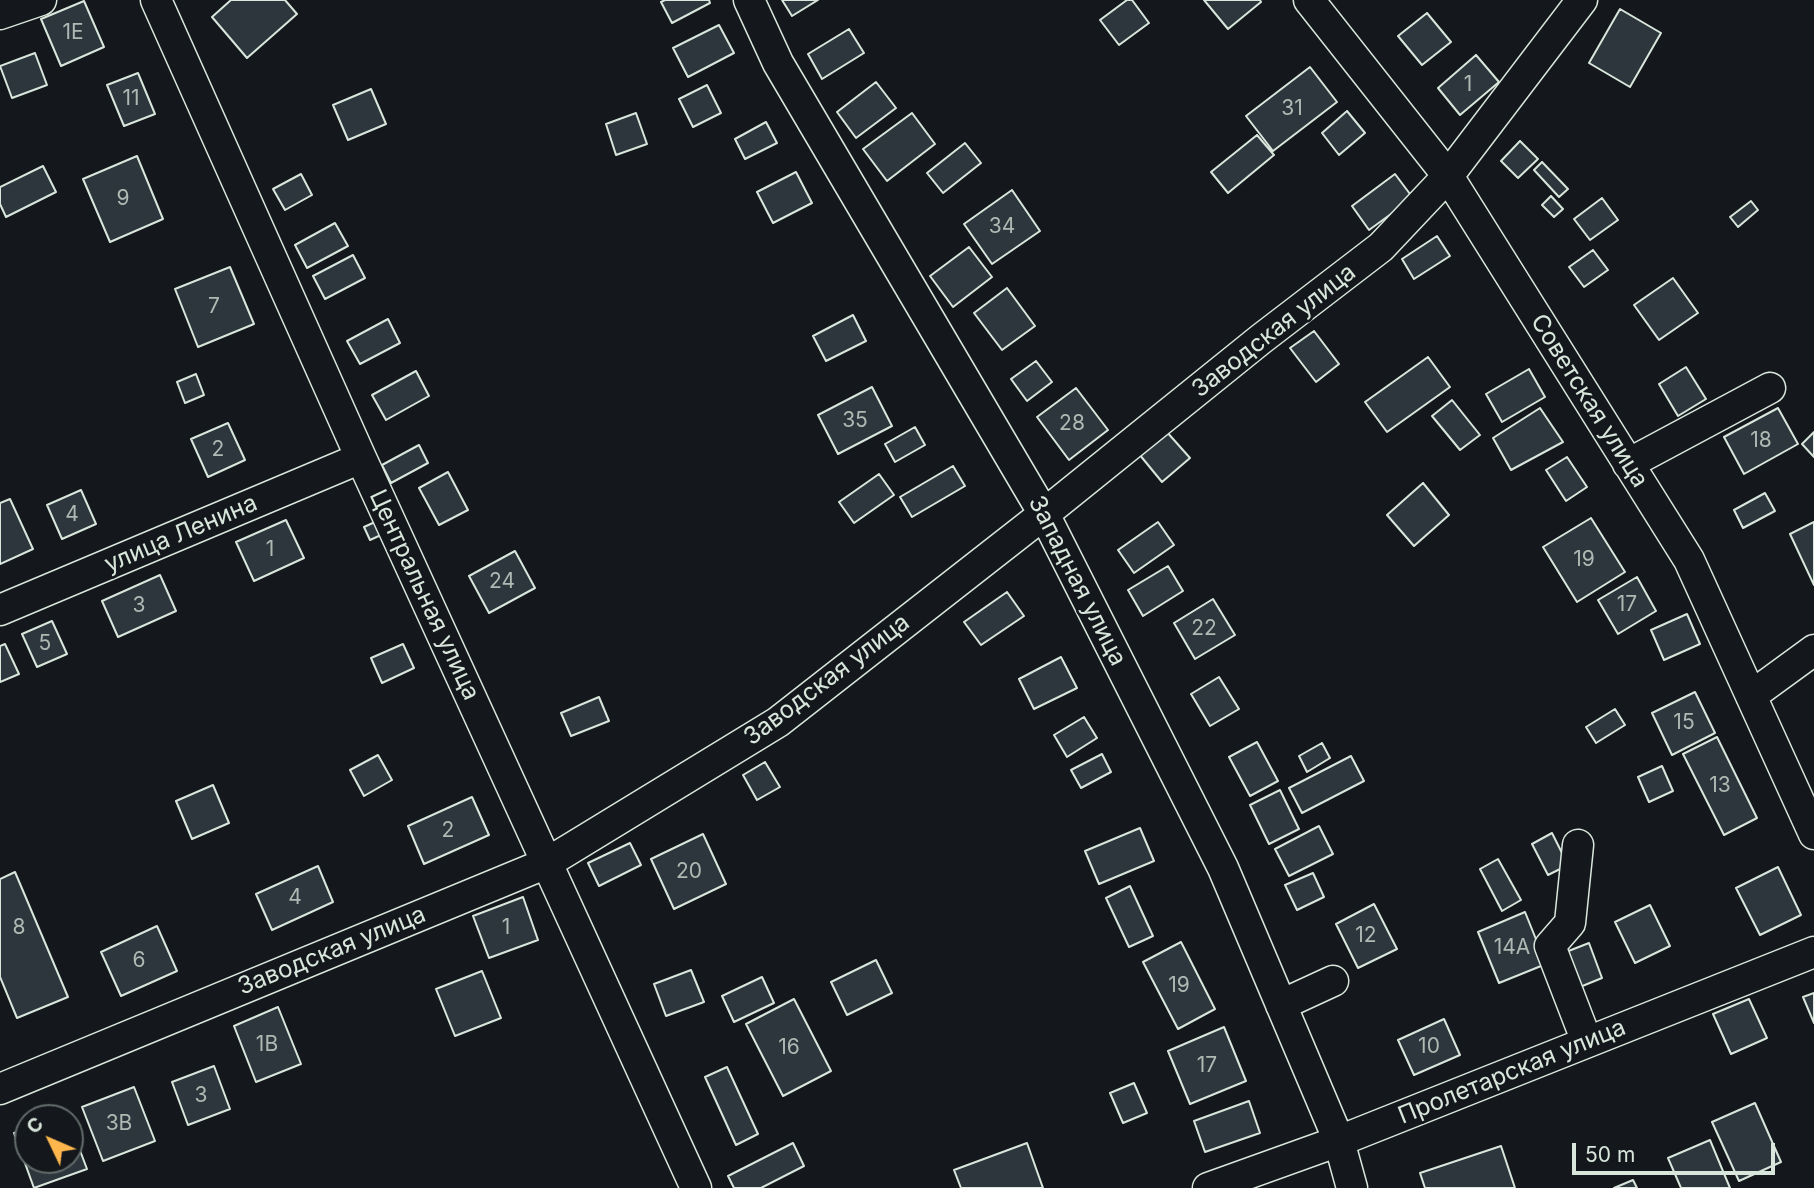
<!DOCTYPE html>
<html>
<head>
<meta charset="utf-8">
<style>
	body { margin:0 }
	#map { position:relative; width:1814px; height:1188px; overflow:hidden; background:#14181c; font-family:Inter,sans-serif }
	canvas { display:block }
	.north { position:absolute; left:14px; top:1104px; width:70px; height:70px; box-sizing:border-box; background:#14181c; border:2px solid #626a69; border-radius:50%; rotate:314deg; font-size:19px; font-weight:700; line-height:28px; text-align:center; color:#d8e6dc }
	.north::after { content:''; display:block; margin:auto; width:24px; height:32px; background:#ffb74d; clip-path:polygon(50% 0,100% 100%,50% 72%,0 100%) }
	.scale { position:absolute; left:1572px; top:1143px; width:203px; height:32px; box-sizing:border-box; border:4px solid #d8e6dc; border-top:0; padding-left:9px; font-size:21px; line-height:24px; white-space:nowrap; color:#d8e6dc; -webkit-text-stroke:5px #14181c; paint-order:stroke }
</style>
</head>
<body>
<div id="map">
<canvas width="1814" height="1188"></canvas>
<div class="north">С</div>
<div class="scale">50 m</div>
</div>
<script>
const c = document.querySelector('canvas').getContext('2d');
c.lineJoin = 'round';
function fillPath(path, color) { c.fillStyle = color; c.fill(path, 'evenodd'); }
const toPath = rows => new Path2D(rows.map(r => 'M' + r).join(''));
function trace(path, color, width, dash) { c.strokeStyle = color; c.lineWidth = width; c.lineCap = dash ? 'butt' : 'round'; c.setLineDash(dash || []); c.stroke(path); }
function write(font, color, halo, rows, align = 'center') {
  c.font = font + ' Inter,sans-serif'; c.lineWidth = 5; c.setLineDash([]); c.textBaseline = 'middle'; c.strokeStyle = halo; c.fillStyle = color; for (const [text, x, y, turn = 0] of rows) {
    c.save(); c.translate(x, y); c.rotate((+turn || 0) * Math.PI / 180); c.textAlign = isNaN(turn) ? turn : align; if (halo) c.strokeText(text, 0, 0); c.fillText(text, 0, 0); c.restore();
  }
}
const building = toPath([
	[231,0,285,0,297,14,247,58,212,17,231,0],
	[665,0,709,0,710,3,672,23,661,2,665,0],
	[782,0,818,0,792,16,782,0],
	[1127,0,1132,0,1149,23,1119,45,1100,20,1127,0],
	[1204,0,1260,0,1261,2,1228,29,1204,0],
	[84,1,104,47,61,66,41,19,84,1],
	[1620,9,1661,33,1630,87,1589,63,1620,9],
	[1427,13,1451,42,1422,65,1398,36,1427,13],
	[719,25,734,53,688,77,673,48,719,25],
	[849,29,864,53,822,79,808,54,849,29],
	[35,53,47,85,12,98,0,66,35,53],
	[1476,55,1499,82,1460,115,1438,88,1476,55],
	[1310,67,1337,102,1273,151,1246,116,1310,67],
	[138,73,155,114,124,126,107,85,138,73],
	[876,82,896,108,856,138,837,112,876,82],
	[707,85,721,113,693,127,679,99,707,85],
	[371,89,386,124,348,140,333,105,371,89],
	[1347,111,1365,133,1339,155,1322,133,1347,111],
	[636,113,647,144,616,155,606,124,636,113],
	[912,113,935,144,887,181,863,149,912,113],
	[766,122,777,143,745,159,735,139,766,122],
	[1257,135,1274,155,1228,193,1211,172,1257,135],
	[1520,141,1538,159,1518,178,1501,161,1520,141],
	[965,143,981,163,943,193,927,173,965,143],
	[137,156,163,219,110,242,83,179,137,156],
	[1542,162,1568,189,1559,197,1534,170,1542,162],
	[43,166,56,192,6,217,0,204,0,187,43,166],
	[796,172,812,203,773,223,757,192,796,172],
	[301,174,312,195,285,210,273,189,301,174],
	[1395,174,1413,198,1369,230,1352,206,1395,174],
	[1012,190,1040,231,992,264,964,224,1012,190],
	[1551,196,1563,209,1554,217,1542,205,1551,196],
	[1602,198,1618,220,1590,240,1574,219,1602,198],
	[1751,201,1758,210,1738,227,1730,217,1751,201],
	[335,223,348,246,307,268,295,245,335,223],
	[1437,236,1450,256,1414,279,1402,259,1437,236],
	[969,247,992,277,953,307,930,276,969,247],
	[1593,250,1608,270,1584,287,1569,267,1593,250],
	[353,255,365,278,325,299,313,276,353,255],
	[230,267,254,324,198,347,175,289,230,267],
	[1673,278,1698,313,1659,340,1634,305,1673,278],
	[1007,288,1035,326,1002,350,974,313,1007,288],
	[853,315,866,341,826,361,813,336,853,315],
	[388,319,400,343,360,364,347,341,388,319],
	[1314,331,1339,364,1316,382,1290,348,1314,331],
	[1428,357,1450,387,1387,432,1365,402,1428,357],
	[1036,361,1052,382,1027,401,1011,379,1036,361],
	[1686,367,1706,399,1678,416,1659,384,1686,367],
	[1529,369,1545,397,1502,422,1486,394,1529,369],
	[416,371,429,396,386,420,372,395,416,371],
	[196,374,204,395,185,403,177,382,196,374],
	[872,387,892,426,838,454,818,415,872,387],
	[1076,388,1108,430,1069,460,1037,417,1076,388],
	[1452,400,1480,435,1460,450,1432,416,1452,400],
	[1540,408,1563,442,1511,470,1493,438,1540,408],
	[1778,408,1798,444,1744,474,1724,437,1778,408],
	[228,423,245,460,208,477,191,439,228,423],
	[915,427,925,445,895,462,885,444,915,427],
	[1166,431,1190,458,1162,482,1139,454,1166,431],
	[1814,432,1814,457,1802,444,1814,432],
	[419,445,428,463,391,483,382,465,419,445],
	[1567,457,1587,487,1566,501,1546,470,1567,457],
	[953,466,965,486,912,517,900,497,953,466],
	[448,472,468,510,439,525,419,488,448,472],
	[879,474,894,495,854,523,839,502,879,474],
	[1423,483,1449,515,1414,546,1387,515,1423,483],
	[81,490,96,524,62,539,47,505,81,490],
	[1765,493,1775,511,1743,528,1734,510,1765,493],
	[10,499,33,549,0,564,0,503,10,499],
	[1591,518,1625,572,1577,602,1543,547,1591,518],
	[286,520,304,558,254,581,236,542,286,520],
	[375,522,381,535,370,540,364,527,375,522],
	[1158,522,1174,545,1134,573,1118,550,1158,522],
	[1814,522,1814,585,1790,534,1814,522],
	[515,551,535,588,489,613,469,576,515,551],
	[1168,566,1183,591,1143,616,1128,590,1168,566],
	[160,575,176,611,118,637,102,601,160,575],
	[1637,577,1656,611,1618,634,1598,600,1637,577],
	[1007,592,1024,616,981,645,964,622,1007,592],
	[1213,599,1235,635,1195,659,1174,623,1213,599],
	[1687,614,1700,644,1664,660,1651,630,1687,614],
	[52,621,67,654,37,667,22,634,52,621],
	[5,644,19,674,0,682,0,646,5,644],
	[403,644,414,668,382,683,371,658,403,644],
	[1061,657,1077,688,1034,709,1019,679,1061,657],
	[1219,677,1239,709,1210,726,1191,694,1219,677],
	[1695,692,1715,733,1672,755,1652,713,1695,692],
	[599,697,609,721,571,736,561,713,599,697],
	[1615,709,1625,725,1596,743,1586,727,1615,709],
	[1084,717,1097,738,1067,757,1054,735,1084,717],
	[1717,737,1757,818,1724,835,1683,754,1717,737],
	[1257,742,1278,781,1250,796,1229,757,1257,742],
	[1322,743,1330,758,1307,772,1299,756,1322,743],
	[1102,754,1111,772,1081,788,1071,770,1102,754],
	[378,755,392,780,364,796,350,770,378,755],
	[1351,756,1364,781,1302,813,1289,788,1351,756],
	[765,762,780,787,757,800,743,775,765,762],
	[1662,766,1673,791,1649,802,1638,777,1662,766],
	[213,785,229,823,192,839,176,801,213,785],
	[1280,790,1299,829,1269,844,1250,805,1280,790],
	[472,797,489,835,424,864,408,826,472,797],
	[1319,826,1333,854,1289,876,1275,849,1319,826],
	[1140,828,1154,861,1099,884,1085,851,1140,828],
	[1552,833,1568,865,1548,875,1532,844,1552,833],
	[703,834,726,884,674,909,651,859,703,834],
	[630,843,641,865,599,886,588,863,630,843],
	[1498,859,1521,900,1502,911,1480,869,1498,859],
	[318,866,333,902,272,930,256,894,318,866],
	[1778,867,1801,915,1760,935,1736,888,1778,867],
	[15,872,68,997,17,1018,0,977,0,879,15,872],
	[1313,873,1324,897,1297,910,1285,885,1313,873],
	[1130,886,1153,936,1129,947,1106,898,1130,886],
	[523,897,538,940,489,958,473,916,523,897],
	[1374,904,1397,949,1358,968,1336,924,1374,904],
	[1650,905,1670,946,1635,963,1615,922,1650,905],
	[1525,912,1546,964,1499,983,1478,932,1525,912],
	[157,926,177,971,121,996,101,952,157,926],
	[1181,942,1215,1009,1178,1029,1143,962,1181,942],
	[1589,943,1602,978,1580,987,1566,952,1589,943],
	[876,960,892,993,847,1015,831,982,876,960],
	[691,970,704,1002,666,1016,654,984,691,970],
	[482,971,501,1018,455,1036,436,989,482,971],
	[762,977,774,1003,734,1022,722,996,762,977],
	[1814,993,1814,1023,1803,997,1814,993],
	[794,999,831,1071,783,1096,746,1024,794,999],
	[1749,999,1767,1038,1731,1054,1713,1014,1749,999],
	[278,1007,301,1064,256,1082,234,1026,278,1007],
	[1444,1019,1460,1055,1414,1075,1398,1040,1444,1019],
	[1224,1027,1246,1081,1190,1104,1168,1051,1224,1027],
	[214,1066,230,1109,188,1125,172,1082,214,1066],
	[727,1067,758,1134,736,1145,705,1077,727,1067],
	[1134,1083,1147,1113,1123,1123,1110,1093,1134,1083],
	[134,1087,155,1141,103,1161,82,1107,134,1087],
	[1249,1101,1260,1133,1205,1152,1194,1121,1249,1101],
	[1755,1103,1781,1162,1739,1181,1712,1122,1755,1103],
	[70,1124,87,1169,34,1188,14,1133,28,1128,28,1160,70,1160,70,1124],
	[1710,1140,1730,1188,1681,1188,1668,1158,1710,1140],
	[793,1143,804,1166,761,1188,734,1188,728,1176,793,1143],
	[1027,1143,1043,1188,961,1188,954,1170,1027,1143],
	[1501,1146,1515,1188,1425,1188,1420,1173,1501,1146],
	[1633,1180,1637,1188,1614,1188,1633,1180]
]);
const minor = toPath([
	[156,0,361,458,696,1188],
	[749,0,778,63,1044,514,1223,868,1339,1141,1352,1188],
	[1309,0,1448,176,1689,560,1814,834],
	[0,14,41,0],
	[1628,464,1770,388],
	[0,610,361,458],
	[1751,696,1814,650],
	[1578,845,1570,923,1550,946,1587,1042],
	[1281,1005,1333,981],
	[0,1089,547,863,778,722,1044,514,1261,339,1381,247,1448,176,1582,0],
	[1208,1188,1339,1141,1814,952]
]);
const numberNames = [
	["1Е",73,33],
	["1",1468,85],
	["11",131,99],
	["31",1292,109],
	["9",123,199],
	["34",1002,227],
	["7",214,307],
	["35",855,421],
	["28",1072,424],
	["18",1761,441],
	["2",218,450],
	["4",72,515],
	["1",270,550],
	["19",1584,560],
	["24",502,582],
	["17",1627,605],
	["3",139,606],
	["22",1204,629],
	["5",45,644],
	["15",1684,723],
	["13",1720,786],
	["2",448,831],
	["20",689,872],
	["4",295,898],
	["8",19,928],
	["1",506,928],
	["12",1366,936],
	["14А",1512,948],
	["6",139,961],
	["19",1179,986],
	["1В",267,1045],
	["10",1429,1047],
	["16",789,1048],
	["17",1207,1066],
	["3",201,1096],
	["3В",119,1124]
];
const streetNames = [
	["Заводская улица",1274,331,-38],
	["Советская улица",1589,401,58],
	["улица Ленина",181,534,-23],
	["Западная улица",1077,581,63],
	["Центральная улица",424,595,65],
	["Заводская улица",827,680,-37],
	["Заводская улица",332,951,-22],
	["Пролетарская улица",1512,1072,-22]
];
fillPath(building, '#2c363c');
trace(building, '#d8e6dc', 2);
trace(minor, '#d8e6dc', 33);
trace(minor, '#14181c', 30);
write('21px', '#adbab4', null, numberNames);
write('24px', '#d8e6dc', '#14181c', streetNames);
</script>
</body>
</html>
